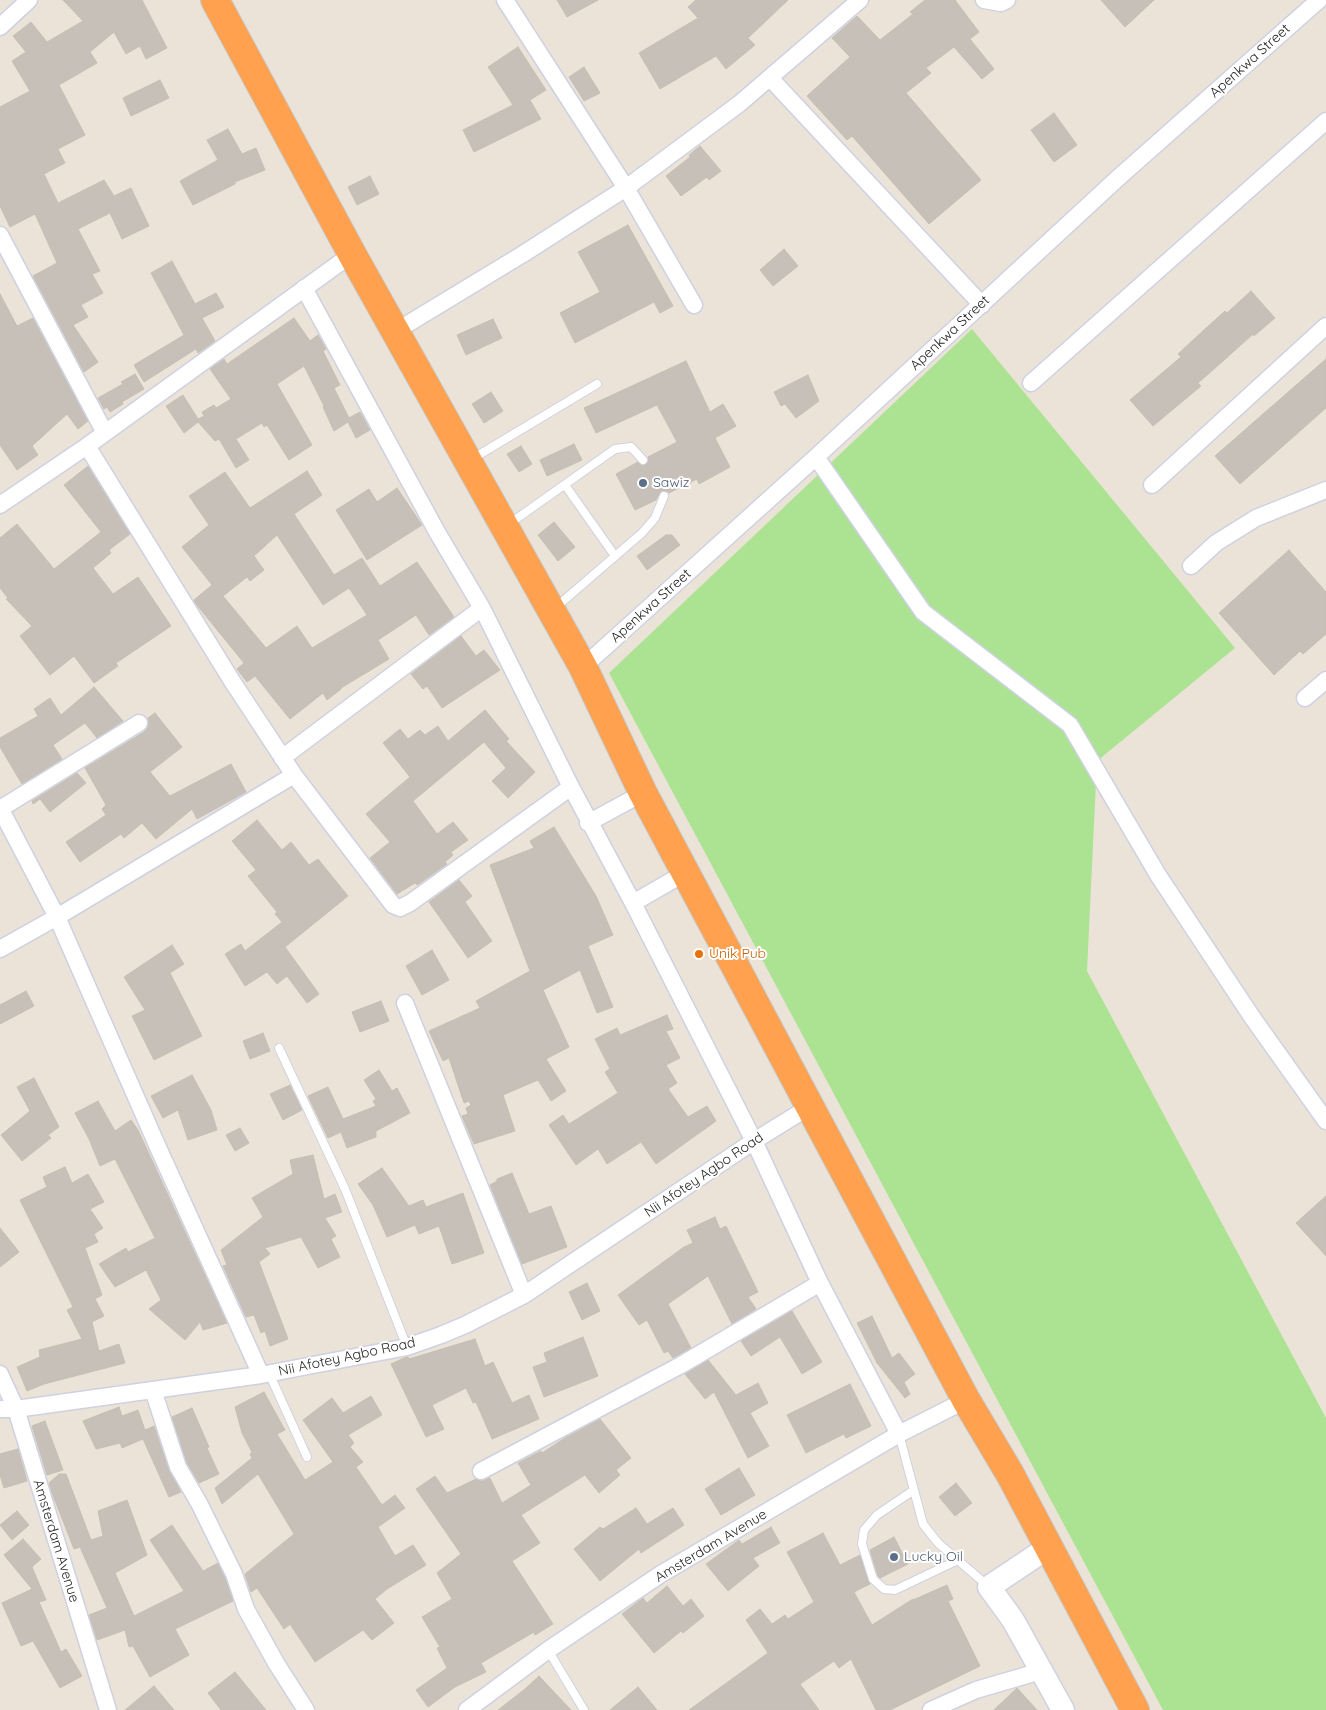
<!DOCTYPE html>
<html>
<head>
<meta charset="utf-8">
<style>
	body { margin:0 }
	canvas { display:block; background:#ebe3d8 }
</style>
</head>
<body>
<canvas width="1326" height="1710"></canvas>
<script>
const c = document.querySelector('canvas').getContext('2d');
c.lineJoin = 'round';
function fillPath(path, color) { c.fillStyle = color; c.fill(path, 'evenodd'); }
const toPath = rows => new Path2D(rows.map(r => 'M' + r).join(''));
function trace(path, color, width, dash) { c.strokeStyle = color; c.lineWidth = width; c.lineCap = dash ? 'butt' : 'round'; c.setLineDash(dash || []); c.stroke(path); }
function write(font, color, halo, rows, align = 'center') {
  c.font = font + ' Quicksand,sans-serif'; c.lineWidth = 4; c.setLineDash([]); c.textBaseline = 'middle'; c.strokeStyle = halo; c.fillStyle = color; for (const [text, x, y, turn = 0] of rows) {
    c.save(); c.translate(x, y); c.rotate((+turn || 0) * Math.PI / 180); c.textAlign = isNaN(turn) ? turn : align; if (halo) c.strokeText(text, 0, 0); c.fillText(text, 0, 0); c.restore();
  }
}
const green = toPath([
	[972,329,1235,648,1097,761,1087,971,1326,1418,1326,1710,1163,1710,609,673]
]);
const building = toPath([
	[63,0,142,0,167,48,146,59,140,46,126,54,114,32,90,52,97,63,59,85,85,135,58,149,65,163,44,174,58,203,104,180,114,196,131,188,149,226,122,239,110,213,78,229,100,271,92,274,103,293,81,305,88,317,73,325,98,362,84,372,33,276,57,263,35,214,10,227,0,206,0,107,30,91,12,61,26,52,13,36,31,22,47,42,83,21,63,0],
	[557,0,598,0,567,17,557,0],
	[696,0,788,0,748,38,755,45,726,69,716,56,660,89,639,53,698,18,688,7,696,0],
	[925,0,955,0,979,32,970,39,994,69,982,79,954,47,926,68,931,73,906,93,981,180,929,224,852,136,847,140,807,96,850,57,832,38,857,16,880,40,913,14,910,12,925,0],
	[1101,0,1154,0,1125,27,1101,0],
	[518,47,546,90,530,100,541,119,474,152,463,130,513,105,488,67,518,47],
	[584,67,600,93,584,101,569,77,584,67],
	[160,80,169,98,131,116,123,98,160,80],
	[1054,113,1077,145,1054,162,1031,130,1054,113],
	[228,129,242,154,256,148,265,170,235,182,235,184,193,205,180,181,218,160,207,140,228,129],
	[700,146,721,171,709,180,707,177,681,196,666,176,690,157,689,155,700,146],
	[370,176,379,194,357,205,348,187,370,176],
	[628,225,673,306,660,313,654,302,575,343,560,313,600,292,578,252,628,225],
	[784,249,798,266,773,286,760,270,784,249],
	[172,261,195,304,216,293,224,307,202,318,215,341,198,353,196,349,144,382,134,365,184,335,151,273,172,261],
	[1251,291,1275,318,1254,336,1253,334,1222,362,1198,383,1201,386,1153,426,1130,400,1181,357,1178,354,1205,329,1225,311,1227,313,1251,291],
	[0,294,17,326,33,318,88,421,78,429,67,414,32,446,38,455,17,470,0,445,0,294],
	[294,318,310,341,318,335,326,349,323,351,340,385,334,388,349,418,360,412,370,430,356,438,348,422,334,431,323,407,324,406,304,366,277,384,312,445,289,460,267,425,264,427,262,423,236,439,249,460,236,468,219,439,215,441,198,422,184,433,166,406,183,395,198,419,204,416,202,412,214,405,216,408,231,399,210,369,224,359,227,364,294,318],
	[493,319,502,338,466,355,457,335,493,319],
	[1326,359,1326,408,1240,484,1215,456,1326,359],
	[686,361,710,412,723,404,736,426,715,438,730,467,699,484,697,479,669,493,666,491,661,491,656,500,635,510,616,474,638,462,641,465,645,465,648,462,648,457,677,442,657,405,596,433,584,408,686,361],
	[135,374,144,389,122,402,123,404,110,412,107,407,104,409,98,398,123,384,121,382,135,374],
	[808,375,819,401,796,418,785,404,781,406,774,392,808,375],
	[491,392,503,411,484,423,472,404,491,392],
	[574,444,582,460,547,476,540,460,574,444],
	[521,446,532,464,519,472,507,454,521,446],
	[88,466,130,534,109,550,111,553,93,568,113,594,138,577,171,626,116,663,118,666,94,683,74,656,50,675,20,636,32,626,6,599,8,598,0,588,0,538,17,524,54,569,101,532,64,485,88,466],
	[307,471,322,495,294,514,334,575,362,558,380,586,417,562,454,617,429,635,416,615,378,640,389,659,341,688,341,689,327,700,323,693,290,719,255,676,247,682,237,669,244,663,196,604,194,600,212,585,182,547,209,525,189,496,225,472,250,508,307,471],
	[277,535,323,605,349,588,367,615,312,648,297,626,266,648,223,596,247,577,250,581,264,570,254,556,277,535],
	[397,488,422,525,367,560,336,510,369,489,377,502,397,488],
	[554,522,575,547,558,561,538,535,554,522],
	[666,535,672,535,680,545,647,570,637,556,666,535],
	[1289,550,1326,592,1326,634,1303,654,1300,651,1274,675,1219,613,1289,550],
	[461,636,476,656,484,650,500,670,442,708,427,686,423,689,411,674,461,636],
	[94,687,123,721,97,738,85,723,53,745,62,759,22,784,0,747,0,738,38,716,34,709,50,698,61,715,94,687],
	[485,710,509,739,506,741,535,772,508,798,492,781,506,768,484,742,413,801,437,834,453,822,468,840,451,852,453,855,445,862,447,864,417,885,415,883,397,894,370,858,390,842,366,814,410,777,383,743,400,729,408,739,420,730,425,735,438,726,448,741,485,710],
	[155,713,182,747,150,772,170,796,231,764,246,792,197,819,192,809,156,839,142,823,124,838,121,834,80,862,66,842,106,815,102,809,106,805,85,768,144,732,148,727,148,718,155,713],
	[77,773,86,783,50,812,40,799,33,804,32,801,77,773],
	[257,820,282,850,291,842,309,865,318,859,348,896,285,947,319,994,307,1003,287,976,277,984,267,972,245,986,225,954,241,944,245,951,282,922,275,914,277,912,248,876,256,870,232,841,257,820],
	[554,827,596,896,613,935,588,946,613,1007,597,1013,580,970,543,990,569,1047,546,1059,566,1091,551,1101,538,1080,503,1095,515,1131,474,1144,462,1116,468,1114,466,1108,471,1105,469,1101,464,1103,449,1058,443,1061,429,1031,480,1008,476,1001,530,971,490,865,534,848,530,841,554,827],
	[459,880,472,896,465,902,492,941,468,958,429,902,459,880],
	[172,945,184,964,170,973,202,1036,154,1060,132,1016,145,1010,124,977,172,945],
	[432,950,449,980,422,995,406,966,432,950],
	[26,991,34,1006,0,1024,0,1005,26,991],
	[381,1001,389,1021,360,1032,352,1012,381,1001],
	[667,1015,673,1029,666,1031,680,1058,666,1065,677,1083,668,1089,688,1117,707,1106,716,1121,656,1164,641,1142,607,1164,598,1149,576,1165,549,1125,563,1115,569,1124,618,1093,605,1072,610,1069,595,1039,617,1028,620,1035,667,1015],
	[263,1033,270,1051,250,1059,243,1041,263,1033],
	[379,1070,392,1091,397,1088,410,1113,376,1131,376,1137,347,1148,341,1132,328,1138,308,1096,328,1087,343,1119,376,1106,373,1101,376,1099,364,1080,379,1070],
	[192,1075,211,1110,217,1130,188,1140,178,1110,163,1118,151,1096,192,1075],
	[34,1078,59,1127,48,1135,51,1138,22,1161,1,1135,30,1111,17,1087,34,1078],
	[290,1085,302,1110,283,1120,270,1094,290,1085],
	[98,1101,115,1131,131,1120,138,1130,227,1323,203,1330,200,1322,185,1340,149,1309,161,1300,146,1270,115,1287,99,1264,126,1248,128,1252,155,1238,115,1159,100,1166,89,1139,75,1113,98,1101],
	[240,1128,249,1143,235,1151,226,1135,240,1128],
	[313,1155,324,1199,335,1194,342,1212,325,1218,336,1236,331,1239,340,1257,318,1268,301,1237,265,1248,270,1254,259,1262,288,1339,270,1346,265,1331,261,1333,254,1315,246,1317,223,1266,227,1265,221,1250,263,1217,252,1198,293,1174,290,1160,313,1155],
	[65,1167,72,1183,88,1174,104,1202,90,1209,103,1228,94,1234,98,1242,85,1248,102,1295,95,1299,104,1316,92,1322,99,1351,119,1344,125,1363,44,1384,27,1391,17,1367,40,1357,39,1350,82,1339,67,1310,73,1307,20,1200,47,1187,43,1177,65,1167],
	[382,1168,409,1206,423,1200,426,1207,463,1193,484,1253,452,1264,439,1226,419,1234,415,1225,387,1237,373,1205,358,1184,382,1168],
	[512,1173,529,1214,551,1206,567,1247,522,1264,490,1185,497,1181,497,1179,512,1173],
	[1326,1196,1326,1256,1296,1223,1326,1196],
	[715,1217,720,1229,726,1226,758,1292,748,1297,756,1309,732,1324,708,1276,668,1304,691,1348,673,1358,668,1351,664,1353,647,1320,639,1325,618,1295,684,1247,693,1243,687,1230,715,1217],
	[0,1228,19,1252,0,1267,0,1228],
	[587,1283,600,1311,582,1320,569,1292,587,1283],
	[792,1311,822,1362,802,1374,780,1337,751,1356,741,1341,792,1311],
	[872,1316,892,1358,899,1353,915,1374,904,1382,910,1394,905,1398,877,1363,857,1323,872,1316],
	[583,1337,598,1376,544,1397,533,1367,547,1362,544,1353,583,1337],
	[475,1339,485,1366,493,1362,512,1403,529,1395,539,1419,492,1439,476,1402,473,1403,466,1388,432,1405,444,1429,426,1437,391,1364,404,1358,408,1357,409,1359,475,1339],
	[708,1360,736,1395,758,1383,768,1403,750,1413,769,1446,748,1458,714,1392,705,1399,685,1374,708,1360],
	[850,1384,871,1426,846,1438,844,1434,806,1453,787,1415,850,1384],
	[264,1392,285,1430,277,1434,305,1480,333,1462,303,1420,332,1398,343,1413,371,1396,382,1415,348,1435,354,1443,350,1447,363,1462,356,1467,382,1505,395,1495,405,1508,378,1527,395,1556,413,1545,426,1565,387,1589,375,1599,394,1623,372,1640,363,1630,315,1662,290,1624,284,1629,257,1588,251,1592,245,1574,294,1534,258,1474,222,1504,215,1488,252,1458,250,1454,252,1452,242,1433,235,1407,264,1392],
	[119,1407,122,1416,138,1410,145,1430,154,1426,169,1470,181,1492,169,1497,143,1439,122,1448,120,1443,96,1449,83,1421,119,1407],
	[192,1408,209,1447,207,1448,219,1474,199,1483,187,1463,172,1417,192,1408],
	[600,1419,631,1458,616,1470,620,1475,599,1493,585,1475,521,1515,540,1543,512,1561,553,1624,535,1635,534,1632,481,1663,486,1672,455,1687,428,1707,416,1690,447,1668,437,1648,440,1647,422,1617,452,1599,437,1573,461,1554,416,1489,435,1476,447,1493,476,1479,481,1481,490,1478,502,1503,531,1485,518,1463,541,1451,542,1453,565,1438,600,1419],
	[45,1421,63,1470,47,1475,32,1426,45,1421],
	[18,1449,27,1481,4,1488,0,1475,0,1454,18,1449],
	[739,1468,755,1495,721,1515,705,1489,739,1468],
	[59,1474,66,1474,91,1540,103,1536,98,1511,127,1500,147,1555,115,1573,134,1616,184,1591,150,1540,172,1525,203,1571,218,1563,225,1578,233,1601,175,1629,189,1655,150,1677,133,1646,129,1647,125,1630,97,1640,89,1615,107,1608,80,1547,74,1549,52,1493,49,1483,59,1474],
	[956,1483,972,1503,955,1516,939,1497,956,1483],
	[636,1508,647,1524,673,1508,684,1525,641,1553,639,1549,600,1581,574,1549,600,1527,603,1529,636,1508],
	[17,1511,29,1525,12,1540,0,1525,17,1511],
	[771,1527,780,1543,753,1558,759,1566,728,1591,706,1564,739,1540,742,1544,771,1527],
	[823,1533,840,1565,860,1555,870,1584,854,1592,872,1625,913,1599,913,1600,947,1585,953,1599,948,1601,980,1666,890,1710,876,1710,851,1659,839,1668,834,1661,800,1684,819,1710,689,1710,768,1653,746,1620,760,1609,772,1624,785,1615,788,1619,814,1602,787,1552,823,1533],
	[894,1537,908,1564,880,1578,878,1576,870,1550,894,1537],
	[23,1539,41,1559,32,1567,46,1600,39,1602,61,1652,66,1649,82,1676,60,1688,33,1641,21,1646,2,1603,32,1589,4,1555,23,1539],
	[667,1586,683,1606,691,1599,704,1616,683,1633,681,1631,654,1653,622,1614,643,1598,647,1603,667,1586],
	[235,1672,266,1710,221,1710,208,1693,235,1672],
	[539,1676,571,1710,498,1710,525,1689,539,1676],
	[154,1686,174,1710,125,1710,154,1686],
	[638,1687,657,1710,610,1710,638,1687],
	[1017,1688,1037,1710,994,1710,1017,1688]
]);
const lane = toPath([
	[472,459,597,384],
	[565,485,615,556],
	[509,524,615,449,631,447,643,460],
	[555,608,642,533,655,518,664,496],
	[279,1048,345,1189,407,1347],
	[269,1373,307,1457],
	[899,1434,923,1524,938,1543,988,1586],
	[914,1490,877,1515,864,1530,862,1544,873,1579,884,1589,895,1590,958,1560],
	[548,1650,584,1710]
]);
const street = toPath([
	[505,0,626,188,694,305],
	[984,0,1001,3,1007,0],
	[0,27,29,0],
	[770,78,982,305],
	[0,235,105,433],
	[396,331,523,254,626,188,739,104,860,0],
	[1031,383,1326,121],
	[87,446,232,681,294,775,393,905,400,908,410,903,571,787,482,608,437,532,304,288],
	[816,457,923,612,1070,725,1158,875,1252,1017,1326,1121],
	[1152,485,1326,326],
	[0,505,87,446,352,254],
	[1191,566,1216,543,1256,518,1326,490],
	[583,667,816,457,1118,178,1319,0],
	[1305,698,1326,680],
	[282,758,482,608],
	[571,787,633,903,754,1141,820,1283,899,1434],
	[0,808,57,917,157,1145,261,1375],
	[0,809,139,723],
	[588,823,643,793],
	[633,903,685,873],
	[0,949,57,917,294,775],
	[405,1003,524,1295],
	[0,1374,16,1409,108,1710],
	[153,1390,178,1467,199,1503,234,1574,246,1609,276,1663,306,1710],
	[0,1409,16,1409,261,1375,407,1347,441,1335,465,1325,524,1295,754,1141,809,1107],
	[481,1471,681,1365,820,1283],
	[467,1710,548,1650,661,1574,899,1434,966,1400],
	[931,1710,976,1690,1041,1671]
]);
const secondary = toPath([
	[1049,1547,989,1587,1013,1620,1063,1710]
]);
const highway = toPath([
	[215,0,352,254,583,667,643,793,966,1400,1010,1474,1135,1710]
]);
const markers = [
	[643,483,5,"#5c6f8a"],
	[699,954,5,"#e8710a"],
	[894,1557,5,"#5c6f8a"]
];
const streetNames = [
	["Apenkwa Street",1250,61,-42],
	["Apenkwa Street",950,333,-43],
	["Apenkwa Street",651,606,-42],
	["Nii Afotey Agbo Road",704,1175,-34],
	["Nii Afotey Agbo Road",347,1357,-12],
	["Amsterdam Avenue",56,1541,73],
	["Amsterdam Avenue",711,1546,-31]
];
const serviceNames = [
	["Sawiz",653,483],
	["Lucky Oil",904,1557]
];
const foodNames = [
	["Unik Pub",709,954]
];
fillPath(green, '#ace393');
fillPath(building, '#c6c0b8');
trace(building, '#c6bfb2', 1);
trace(lane, '#ced1e1', 10);
trace(street, '#ced1e1', 19);
trace(secondary, '#ced1e1', 25);
trace(highway, '#c7c7c7', 30);
trace(lane, '#fff', 8);
trace(street, '#fff', 16);
trace(secondary, '#fff', 22);
trace(highway, '#ffa14f', 28);
for (const [x, y, r, color] of markers) { const dot = new Path2D(); dot.arc(x, y, r, 0, 2 * Math.PI); c.fillStyle = color; c.fill(dot); trace(dot, '#fff', 2); }
write('14px', '#272727', '#fff', streetNames);
write('14px', '#4e5e75', '#fff', serviceNames, 'left');
write('14px', '#c56008', '#fff', foodNames, 'left');
</script>
</body>
</html>
